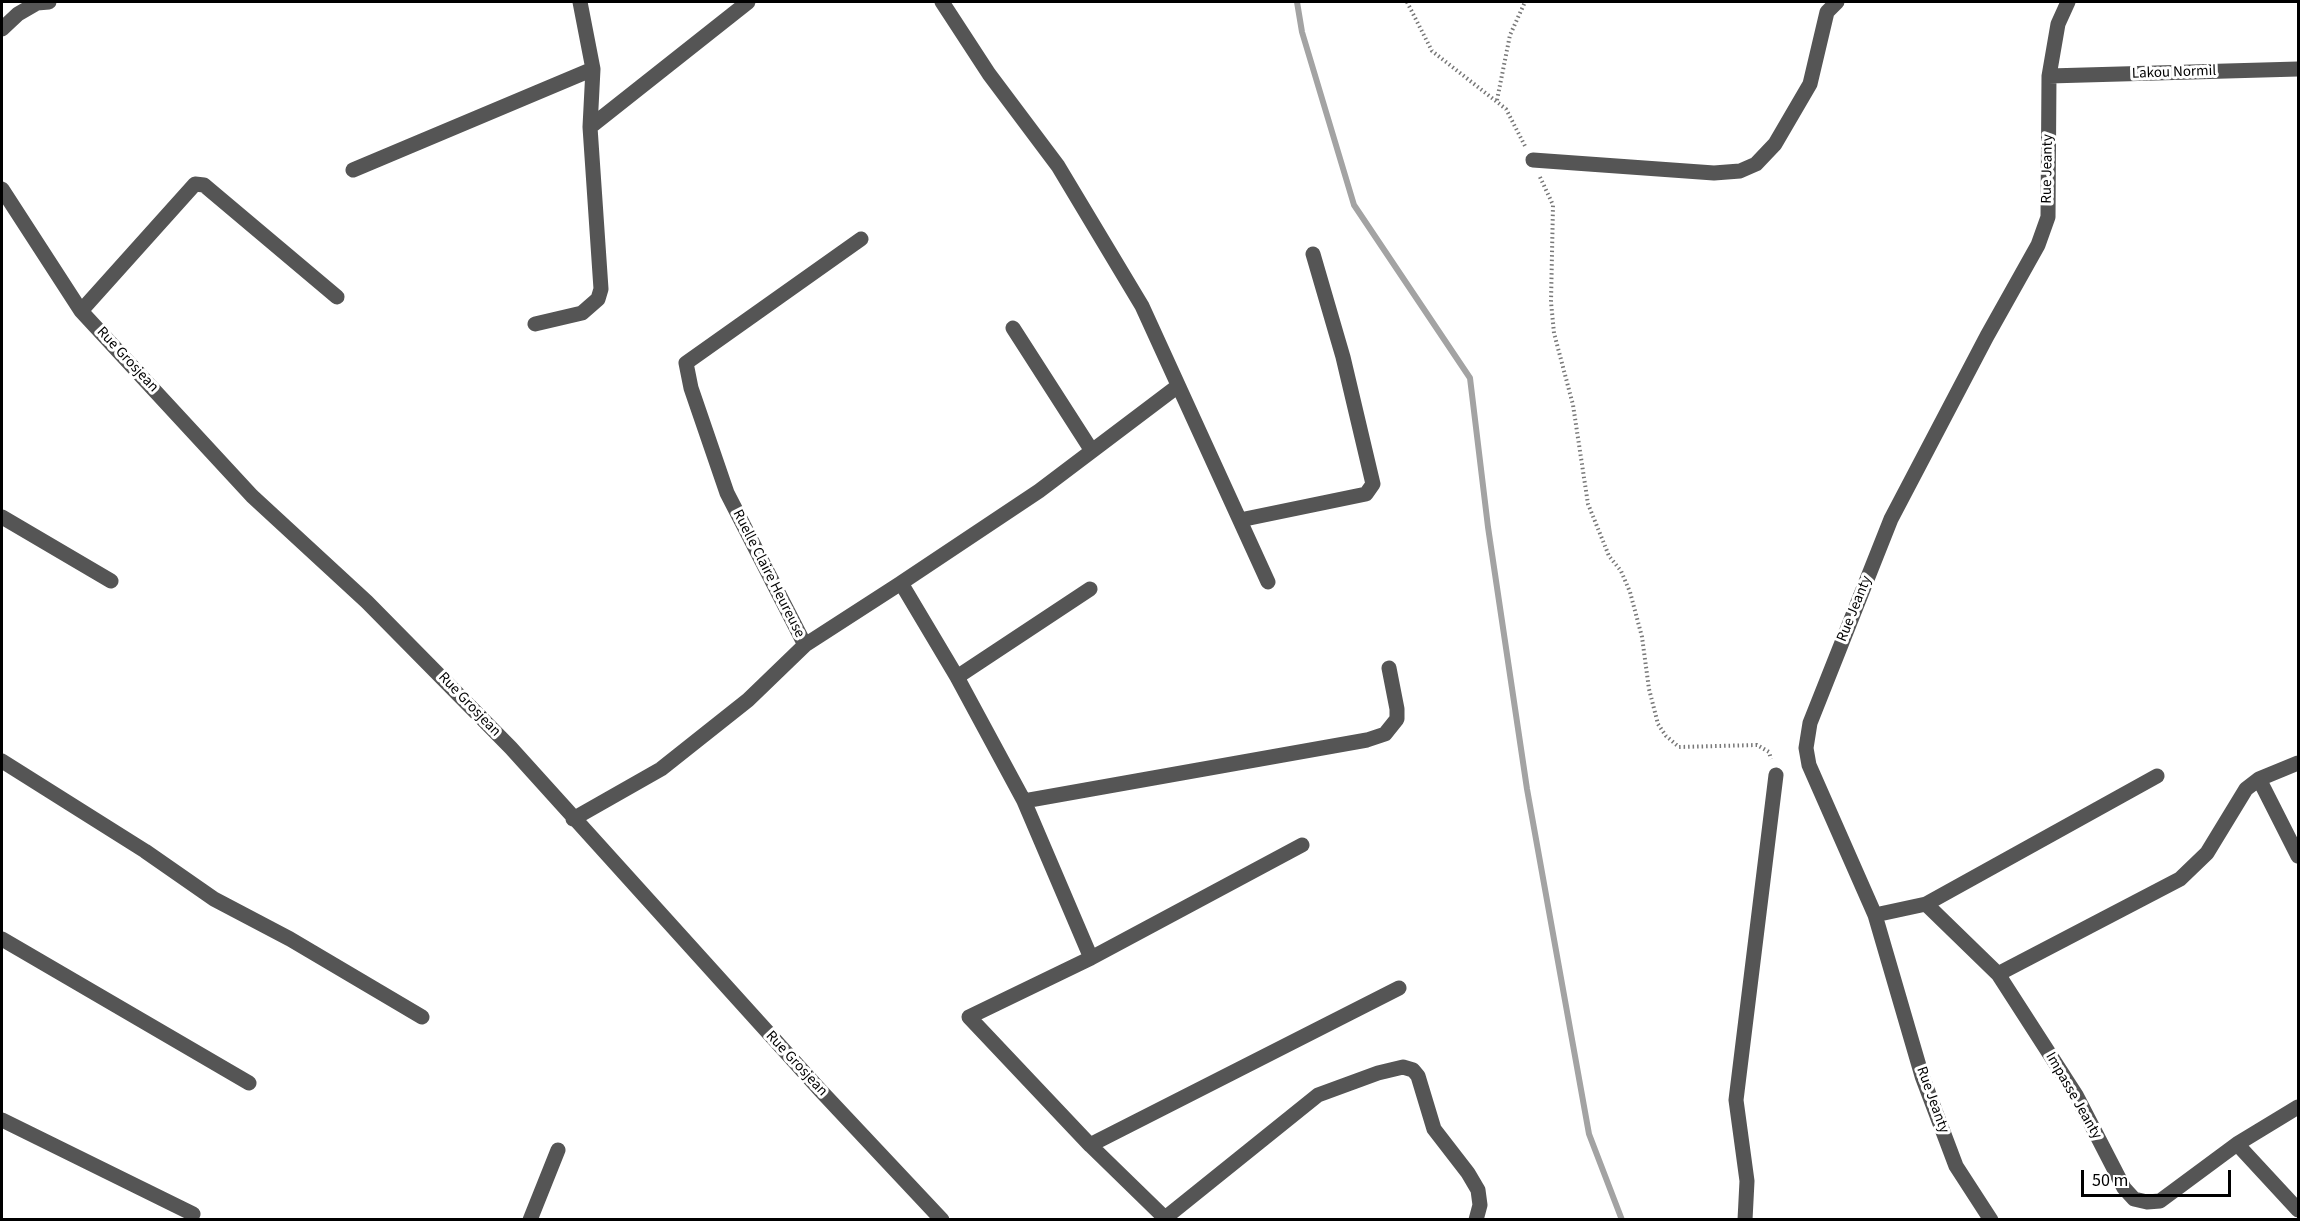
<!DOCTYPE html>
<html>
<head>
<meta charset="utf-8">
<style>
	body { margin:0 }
	#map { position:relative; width:2300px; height:1221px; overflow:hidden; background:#fff; font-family:"Source Sans 3",sans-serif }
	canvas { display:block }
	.frame { position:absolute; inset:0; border:3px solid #000; pointer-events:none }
	.scale { position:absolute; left:2081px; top:1170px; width:150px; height:27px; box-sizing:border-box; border:3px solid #000; border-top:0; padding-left:8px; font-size:18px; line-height:21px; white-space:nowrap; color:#000; -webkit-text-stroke:4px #fff; paint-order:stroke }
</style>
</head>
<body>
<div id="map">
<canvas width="2300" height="1221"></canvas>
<div class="frame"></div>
<div class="scale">50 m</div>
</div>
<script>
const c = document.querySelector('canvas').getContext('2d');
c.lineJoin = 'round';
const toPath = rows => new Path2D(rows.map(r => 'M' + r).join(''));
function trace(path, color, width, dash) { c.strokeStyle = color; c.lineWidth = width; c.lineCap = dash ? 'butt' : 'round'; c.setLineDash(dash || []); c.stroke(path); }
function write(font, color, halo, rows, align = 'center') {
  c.font = font + ' "Source Sans 3",sans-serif'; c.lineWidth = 6; c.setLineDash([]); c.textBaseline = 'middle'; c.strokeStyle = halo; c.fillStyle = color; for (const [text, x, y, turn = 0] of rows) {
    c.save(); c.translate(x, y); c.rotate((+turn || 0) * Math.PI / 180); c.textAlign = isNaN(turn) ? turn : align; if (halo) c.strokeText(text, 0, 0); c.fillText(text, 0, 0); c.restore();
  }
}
const stream = toPath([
	[1297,2,1302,32,1354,205,1470,378,1488,527,1527,789,1589,1134,1622,1220]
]);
const path = toPath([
	[1407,2,1432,51,1506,109,1525,146],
	[1497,100,1510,35,1525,2],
	[1540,177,1553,205,1551,302,1554,333,1573,405,1588,504,1609,556,1621,571,1630,592,1642,637,1649,689,1658,724,1666,736,1679,747,1757,745,1769,752,1771,759]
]);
const minor = toPath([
	[942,2,989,74,1058,166,1142,306,1268,582],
	[2,29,18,14,37,3,49,2],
	[2049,76,2298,69],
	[590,127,748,2],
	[1533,160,1714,173,1740,171,1756,164,1775,144,1810,84,1827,12,1837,2],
	[353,170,593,69],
	[2,189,81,311,252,496,367,602,511,748,820,1090,942,1220],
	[81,311,195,184,204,185,337,297],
	[535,324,582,313,598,299,601,289,590,127,593,69,580,2],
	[1013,328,1092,451],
	[2,517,111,581],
	[1240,520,1366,494,1373,484,1343,357,1313,254],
	[901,583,1039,491,1178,386],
	[805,645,901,583,957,677,1024,801,1091,958],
	[957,677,1090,589],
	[2,761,145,851,214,899,290,939,422,1017],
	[2259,779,2298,856],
	[1024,801,1367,740,1385,734,1397,719,1397,709,1389,668],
	[573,819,661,769,748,700,805,645,727,493,691,388,686,363,861,239],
	[1926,904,2157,776],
	[1875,915,1926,904,1998,974,2076,1095,2124,1188,2134,1199,2147,1202,2160,1201,2237,1144,2298,1210],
	[2,939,249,1083],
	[1998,974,2180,879,2207,853,2246,789,2259,779,2298,763],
	[2,1120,193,1214],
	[2237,1144,2298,1107],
	[1090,1145,1399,988],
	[1165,1218,1318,1095,1378,1073,1403,1067,1413,1070,1418,1076,1434,1129,1468,1173,1478,1190,1480,1205,1476,1220],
	[530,1220,558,1150],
	[1164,1220,1165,1218,1090,1145,969,1017,1091,958,1302,845],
	[1745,1220,1747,1181,1736,1100,1776,775],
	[1991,1220,1956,1166,1922,1076,1875,915,1809,765,1806,748,1810,723,1891,519,1987,336,2038,245,2048,217,2049,76,2058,24,2068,2]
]);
const streetNames = [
	["Lakou Normil",2174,73,-2],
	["Rue Jeanty",2048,169,-89],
	["Rue Grosjean",127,360,47],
	["Ruelle Claire Heureuse",768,574,63],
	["Rue Jeanty",1855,609,-68],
	["Rue Grosjean",469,705,46],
	["Rue Grosjean",796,1064,47],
	["Impasse Jeanty",2073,1096,60],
	["Rue Jeanty",1932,1100,70]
];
trace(stream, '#a3a3a3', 6);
trace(path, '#777', 4, [1.5, 3]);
trace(minor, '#555', 15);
write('15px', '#000', '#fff', streetNames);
</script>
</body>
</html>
